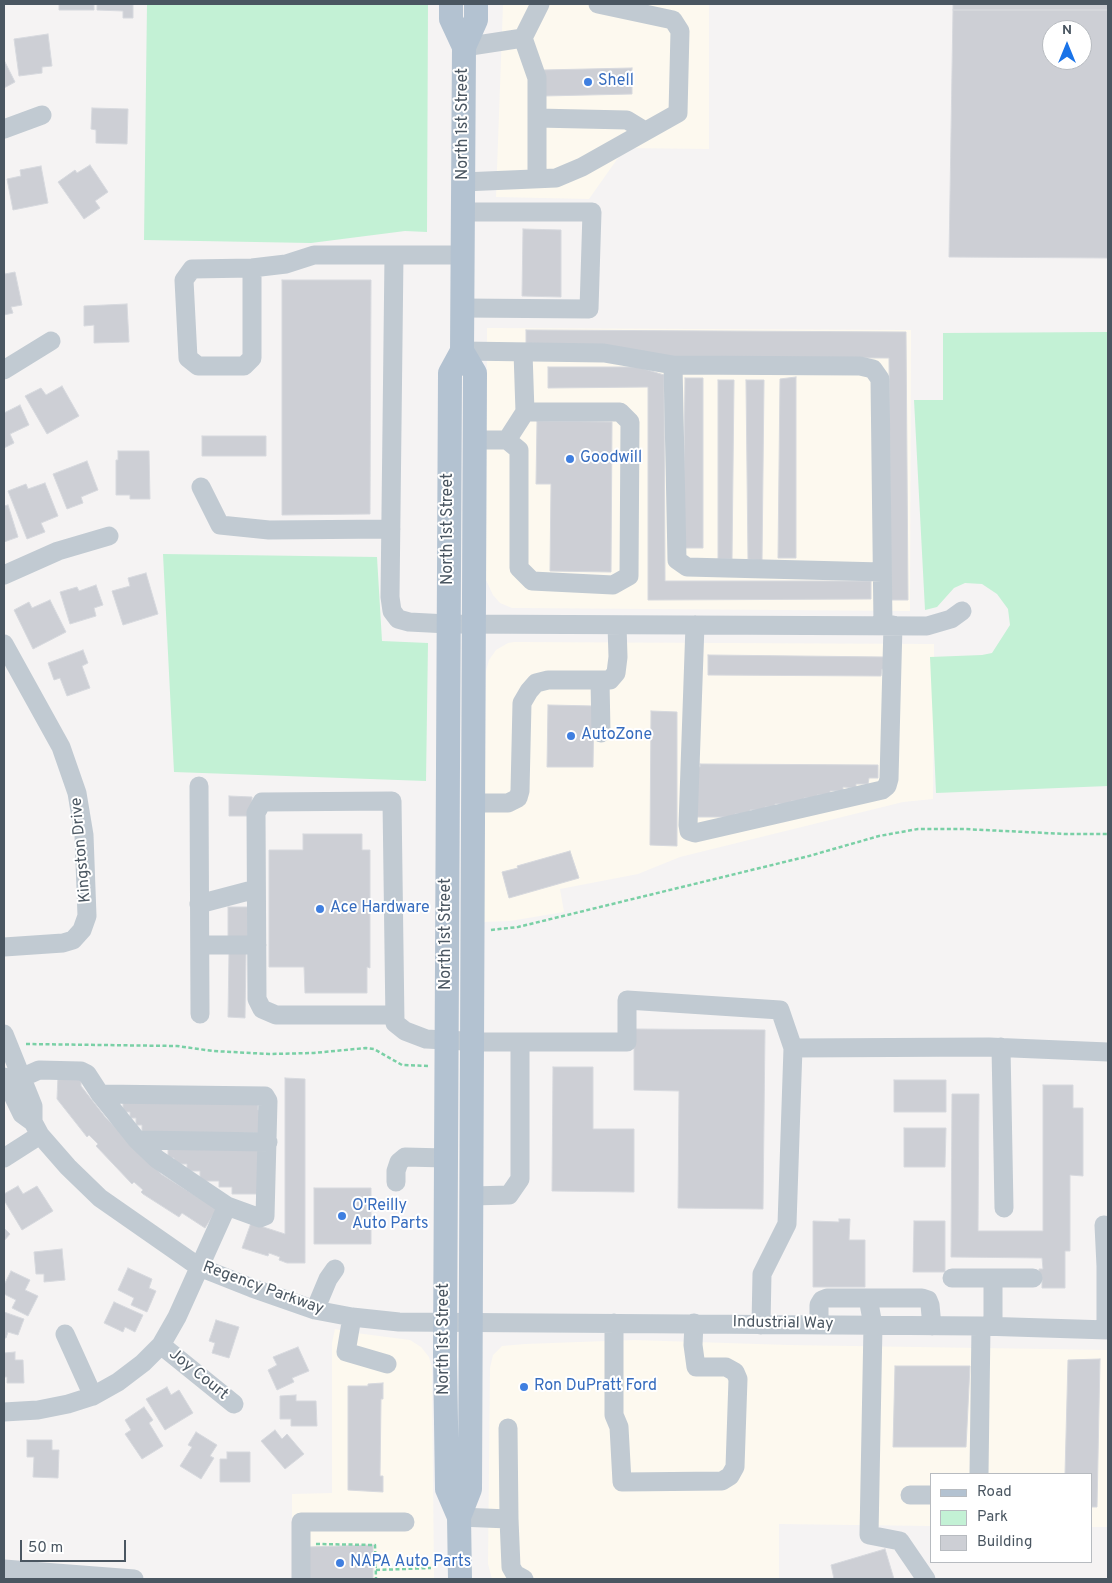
<!DOCTYPE html>
<html>
<head>
<meta charset="utf-8">
<style>
	body { margin:0 }
	#map { position:relative; width:1112px; height:1583px; overflow:hidden; background:#f5f3f3; font-family:Overpass,sans-serif }
	canvas { display:block }
	.frame { position:absolute; inset:0; border:5px solid #4a5661; pointer-events:none }
	.legend { position:absolute; left:930px; top:1473px; width:162px; height:90px; box-sizing:border-box; background:#fff; border:1px solid #b7bbc0; margin:0; padding:6px 9px; list-style:none; font-size:15px; color:#4a5661 }
	.legend li { display:flex; align-items:center; gap:10px; height:25px }
	.legend b { width:25px; border:1px solid #b7bbc0 }
	.north { position:absolute; left:1042px; top:20px; width:50px; height:50px; box-sizing:border-box; background:#fff; border:1px solid #b7bbc0; border-radius:50%; rotate:0deg; font-size:14px; font-weight:700; line-height:20px; text-align:center; color:#4a5661 }
	.north::after { content:''; display:block; margin:auto; width:18px; height:22px; background:#1a73e8; clip-path:polygon(50% 0,100% 100%,50% 72%,0 100%) }
	.scale { position:absolute; left:20px; top:1540px; width:106px; height:22px; box-sizing:border-box; border:2px solid #4a5661; border-top:0; padding-left:6px; font-size:15px; line-height:18px; white-space:nowrap; color:#4a5661; -webkit-text-stroke:4px #fff; paint-order:stroke }
</style>
</head>
<body>
<div id="map">
<canvas width="1112" height="1583"></canvas>
<div class="frame"></div>
<ul class="legend">
<li><b style="height:6px;background:#b3c2d1"></b>Road</li>
<li><b style="height:14px;background:#c3f1d5"></b>Park</li>
<li><b style="height:14px;background:#cdcfd5"></b>Building</li>
</ul>
<div class="north">N</div>
<div class="scale">50 m</div>
</div>
<script>
const c = document.querySelector('canvas').getContext('2d');
c.lineJoin = 'round';
function fillPath(path, color) { c.fillStyle = color; c.fill(path, 'evenodd'); }
const toPath = rows => new Path2D(rows.map(r => 'M' + r).join(''));
function trace(path, color, width, dash) { c.strokeStyle = color; c.lineWidth = width; c.lineCap = dash ? 'butt' : 'round'; c.setLineDash(dash || []); c.stroke(path); }
function write(font, color, halo, rows, align = 'center') {
  c.font = font + ' Overpass,sans-serif'; c.lineWidth = 4; c.setLineDash([]); c.textBaseline = 'middle'; c.strokeStyle = halo; c.fillStyle = color; for (const [text, x, y, turn = 0] of rows) {
    c.save(); c.translate(x, y); c.rotate((+turn || 0) * Math.PI / 180); c.textAlign = isNaN(turn) ? turn : align; if (halo) c.strokeText(text, 0, 0); c.fillText(text, 0, 0); c.restore();
  }
}
const commercial = toPath([
	[503,4,709,4,709,149,625,148,589,199,496,197],
	[487,328,911,330,910,611,520,608,512,608,500,603,493,595,486,580],
	[514,642,934,644,933,799,903,802,680,857,638,874,560,889,564,912,510,921,483,922,486,671,489,660,496,650,508,643],
	[335,1329,356,1333,410,1340,421,1347,429,1357,432,1368,434,1579,292,1579,292,1494,332,1493,332,1343],
	[634,1340,788,1345,1108,1350,1108,1527,1091,1527,1091,1474,931,1474,931,1526,779,1524,779,1579,492,1579,488,1564,490,1368,493,1355,502,1346,525,1344]
]);
const green = toPath([
	[147,4,428,4,427,232,405,231,311,243,144,240],
	[1108,332,1108,786,936,793,930,657,982,655,992,653,1010,625,1008,609,997,594,982,584,965,583,954,588,937,607,925,610,914,400,943,400,943,333],
	[163,554,377,557,382,641,428,643,426,781,174,772]
]);
const building = toPath([
	[59,4,94,4,94,10,59,10,59,4],
	[97,4,133,4,133,18,123,18,123,11,97,10,97,4],
	[953,4,1108,4,1108,10,953,10,953,4],
	[953,10,1108,10,1108,258,949,257,953,10],
	[1052,30,1082,30,1082,60,1052,60,1052,30],
	[48,34,52,66,42,67,42,73,19,76,14,39,48,34],
	[4,60,15,82,4,88,4,60],
	[632,68,632,94,543,96,543,70,632,68],
	[92,108,128,109,127,144,96,143,96,130,91,129,92,108],
	[90,165,108,192,95,201,100,208,84,219,58,182,75,170,77,173,90,165],
	[41,166,48,203,13,210,7,179,21,176,20,170,41,166],
	[523,229,561,230,561,297,522,296,523,229],
	[4,270,5,274,15,272,22,305,11,307,13,313,4,315,4,270],
	[282,280,371,280,370,514,282,515,282,280],
	[127,304,129,342,94,343,94,325,84,326,84,306,127,304],
	[526,330,906,332,908,600,891,600,889,358,673,357,526,343,526,330],
	[548,367,638,367,664,375,665,581,871,581,871,599,648,600,648,387,548,388,548,367],
	[796,377,796,558,778,558,780,379,796,377],
	[685,378,703,378,703,548,683,548,685,378],
	[718,380,734,380,732,559,718,559,718,380],
	[746,380,764,380,762,561,748,559,746,380],
	[62,386,79,416,47,434,25,396,41,388,46,395,62,386],
	[20,405,29,425,10,434,14,443,4,448,4,413,20,405],
	[537,421,612,422,611,572,550,571,551,484,536,484,537,421],
	[202,436,266,436,266,456,202,456,202,436],
	[118,451,149,451,150,499,130,499,130,495,116,495,116,460,118,460,118,451],
	[87,461,98,490,81,497,83,503,67,509,53,474,87,461],
	[45,483,58,516,41,523,45,532,27,539,8,491,26,484,28,489,45,483],
	[8,505,18,537,4,542,4,506,8,505],
	[146,573,158,614,123,625,112,591,130,586,128,578,146,573],
	[96,585,103,605,94,608,96,616,70,624,60,592,77,587,79,591,96,585],
	[50,600,66,632,33,649,14,610,29,602,32,608,50,600],
	[83,650,88,663,82,666,90,688,67,696,60,678,54,680,48,663,83,650],
	[708,655,884,657,885,669,882,669,881,676,708,675,708,655],
	[548,705,594,706,593,767,547,767,548,705],
	[651,711,677,712,677,846,650,845,651,711],
	[700,764,878,765,878,778,869,778,868,784,856,784,856,788,843,787,843,791,830,791,830,795,817,795,817,798,804,798,804,801,791,801,791,804,775,804,775,807,765,807,765,810,750,810,750,814,735,814,735,817,697,817,697,767,700,767,700,764],
	[229,796,252,797,252,816,229,816,229,796],
	[303,834,362,834,362,850,370,850,370,968,367,967,367,993,305,993,304,967,269,967,269,850,303,850,303,834],
	[570,851,579,878,509,898,502,872,518,868,517,866,570,851],
	[228,907,248,907,248,937,228,937,228,907],
	[229,952,246,952,245,1018,228,1017,229,952],
	[634,1029,765,1030,763,1209,678,1208,679,1091,634,1090,634,1029],
	[553,1067,593,1067,593,1129,634,1129,634,1192,552,1191,553,1067],
	[58,1075,81,1076,81,1086,106,1118,161,1174,217,1209,205,1228,182,1213,179,1217,143,1194,141,1192,143,1190,134,1182,132,1184,96,1146,98,1144,89,1135,87,1137,57,1099,58,1075],
	[285,1078,305,1079,305,1263,287,1263,279,1260,280,1257,269,1253,268,1256,242,1248,251,1223,285,1234,285,1078],
	[894,1080,946,1080,946,1112,894,1112,894,1080],
	[1043,1085,1073,1085,1073,1108,1083,1108,1083,1176,1070,1175,1070,1251,1065,1251,1065,1288,1042,1288,1042,1280,1039,1280,1039,1269,1043,1269,1042,1258,951,1257,952,1094,979,1094,978,1231,1043,1231,1043,1085],
	[123,1102,258,1103,258,1110,265,1110,265,1133,142,1132,142,1125,136,1125,136,1118,130,1118,130,1112,123,1112,123,1102],
	[904,1128,946,1128,945,1167,904,1167,904,1128],
	[168,1147,264,1148,264,1194,232,1194,232,1187,219,1187,219,1181,200,1181,200,1171,187,1171,187,1164,174,1164,174,1158,168,1158,168,1147],
	[18,1186,23,1194,37,1186,53,1211,22,1230,4,1200,4,1194,18,1186],
	[314,1188,371,1188,371,1244,314,1244,314,1188],
	[839,1219,850,1219,849,1240,865,1240,865,1287,813,1287,813,1221,839,1222,839,1219],
	[914,1221,945,1221,945,1272,913,1272,914,1221],
	[4,1228,10,1234,4,1241,4,1228],
	[62,1249,65,1280,44,1282,44,1274,36,1274,34,1252,62,1249],
	[128,1268,152,1279,149,1288,156,1291,147,1312,131,1305,134,1298,118,1290,128,1268],
	[11,1271,30,1280,25,1290,38,1296,28,1316,12,1308,16,1300,4,1294,4,1285,11,1271],
	[114,1302,143,1315,135,1332,125,1327,123,1332,104,1323,114,1302],
	[4,1312,24,1319,18,1335,8,1332,6,1338,4,1338,4,1312],
	[216,1320,239,1327,229,1358,212,1353,215,1343,209,1341,216,1320],
	[298,1347,309,1371,292,1378,294,1382,277,1390,268,1370,277,1365,273,1357,298,1347],
	[15,1352,15,1360,23,1360,24,1383,7,1383,7,1377,4,1377,4,1353,15,1352],
	[1100,1359,1097,1507,1091,1507,1091,1474,1065,1474,1068,1360,1100,1359],
	[895,1366,970,1366,966,1447,893,1447,895,1366],
	[383,1383,383,1399,381,1399,380,1476,383,1476,383,1492,348,1490,348,1386,368,1386,368,1384,383,1383],
	[167,1387,171,1395,179,1390,193,1413,165,1430,146,1399,167,1387],
	[296,1395,296,1401,316,1401,317,1426,291,1426,291,1419,280,1419,280,1396,296,1395],
	[144,1407,153,1420,149,1423,163,1446,142,1459,125,1434,131,1430,125,1420,144,1407],
	[275,1430,282,1439,287,1434,304,1454,285,1469,261,1441,275,1430],
	[196,1432,217,1445,210,1456,214,1458,201,1479,180,1466,192,1447,188,1445,196,1432],
	[27,1440,52,1440,52,1450,59,1450,58,1478,33,1477,34,1457,27,1457,27,1440],
	[227,1452,250,1452,250,1482,220,1482,220,1459,227,1459,227,1452],
	[373,1545,373,1579,308,1579,308,1547,373,1545],
	[885,1549,894,1579,834,1579,831,1565,885,1549]
]);
const path = toPath([
	[491,930,518,927,809,856,879,836,918,829,964,829,1066,834,1108,834],
	[26,1044,177,1046,213,1051,269,1054,314,1053,366,1048,374,1049,402,1065,428,1066],
	[316,1544,375,1545,376,1579],
	[376,1570,431,1568]
]);
const minor = toPath([
	[523,38,537,78,537,179],
	[464,47,523,38,540,4],
	[537,118,627,120,645,131],
	[4,129,42,115],
	[463,182,556,178,582,167,678,113,680,31,673,20,598,4],
	[394,255,390,597,392,611,398,619,409,622,448,624,927,626,951,619,962,611],
	[252,268,252,358,244,366,198,366,188,358,184,280,192,269,252,268,286,264,314,255,463,255],
	[463,308,589,309,592,212,463,212],
	[462,351,604,353,673,365,860,366,873,369,880,379,883,625],
	[523,352,525,412],
	[673,365,677,560,687,567,882,572],
	[4,370,51,341],
	[475,440,507,440,519,450,519,568,532,581,613,585,629,576,630,422,620,412,525,412,507,440],
	[201,487,220,525,269,530,391,529],
	[4,575,58,551,109,536],
	[695,625,688,825,689,831,695,833,882,790,887,786,889,779,893,625],
	[4,644,61,747,77,793,84,835,87,916,82,930,73,940,63,943,4,947],
	[600,680,601,733],
	[199,786,200,1014],
	[473,803,508,803,518,798,520,791,522,703,529,691,536,683,548,680,610,680,616,673,618,657,617,625],
	[199,904,256,889],
	[200,945,257,945],
	[395,1015,276,1015,262,1009,257,999,256,813,262,802,392,801,395,1023,405,1031,426,1039,483,1042,627,1042,627,1000,780,1010,793,1048,989,1047,1108,1052],
	[4,1034,33,1106,33,1122],
	[1001,1047,1004,1208],
	[4,1077,22,1114,33,1122,40,1135,68,1167,100,1198,199,1267,252,1288,315,1310,352,1317,399,1322,981,1326,1108,1330],
	[100,1094,265,1096,268,1101,265,1216,260,1218,227,1206],
	[137,1140,268,1142],
	[4,1158,40,1135],
	[396,1182,396,1171,399,1162,405,1157,446,1158],
	[472,1196,509,1195,520,1179,520,1042],
	[1104,1225,1106,1266,1106,1330],
	[952,1278,1033,1278],
	[993,1278,993,1326],
	[868,1298,873,1325,869,1535,900,1541,926,1579],
	[315,1310,328,1279,335,1269],
	[352,1317,346,1352,387,1364],
	[614,1323,614,1415,619,1427,622,1482,722,1481,730,1476,735,1467,738,1379,735,1372,726,1367,696,1367,693,1345,694,1323],
	[761,1325,762,1274,787,1224,793,1048],
	[819,1325,819,1305,822,1300,827,1298,922,1298,928,1300,930,1305,932,1326],
	[65,1334,93,1396],
	[161,1345,234,1404],
	[4,1412,38,1410,68,1404,93,1396,118,1382,143,1363,161,1345,177,1317,227,1206,157,1159,137,1140,100,1094,87,1074,81,1071,39,1070,21,1078],
	[979,1474,981,1326],
	[910,1495,931,1495],
	[459,1517,509,1519,508,1428],
	[509,1519,511,1567,515,1574,524,1579],
	[4,1569,134,1579],
	[301,1579,301,1522,405,1522]
]);
const major = toPath([
	[451,4,451,19,464,47,462,351,475,373,470,1489,459,1517,460,1579],
	[464,47,476,20,476,4],
	[459,1517,447,1489,445,1356,450,373,462,351]
]);
const markers = [
	[588,82,5,"#3f7fe0"],
	[570,459,5,"#3f7fe0"],
	[571,736,5,"#3f7fe0"],
	[320,909,5,"#3f7fe0"],
	[342,1216,5,"#3f7fe0"],
	[524,1387,5,"#3f7fe0"],
	[340,1563,5,"#3f7fe0"]
];
const shopNames = [
	["Shell",598,82],
	["Goodwill",580,459],
	["AutoZone",581,736],
	["Ace Hardware",330,909],
	["O'Reilly",352,1207],
	["Auto Parts",352,1225],
	["Ron DuPratt Ford",534,1387],
	["NAPA Auto Parts",350,1563]
];
const streetNames = [
	["North 1st Street",464,124,-90],
	["North 1st Street",449,529,-90],
	["Kingston Drive",82,850,-95],
	["North 1st Street",447,934,-90],
	["Regency Parkway",263,1289,20],
	["Industrial Way",783,1324,1],
	["North 1st Street",445,1339,-90],
	["Joy Court",198,1375,39]
];
fillPath(commercial, '#fdf9ef');
fillPath(green, '#c3f1d5');
fillPath(building, '#cdcfd5');
trace(building, '#d7d9de', 1);
trace(path, '#7ad0a6', 2.5, [4, 2.5]);
trace(minor, '#c1cad2', 19);
trace(major, '#b3c2d1', 24);
for (const [x, y, r, color] of markers) { const dot = new Path2D(); dot.arc(x, y, r, 0, 2 * Math.PI); c.fillStyle = color; c.fill(dot); trace(dot, '#fff', 2); }
write('16px', '#366cbe', '#fff', shopNames, 'left');
write('16px', '#4a5661', '#fff', streetNames);
</script>
</body>
</html>
